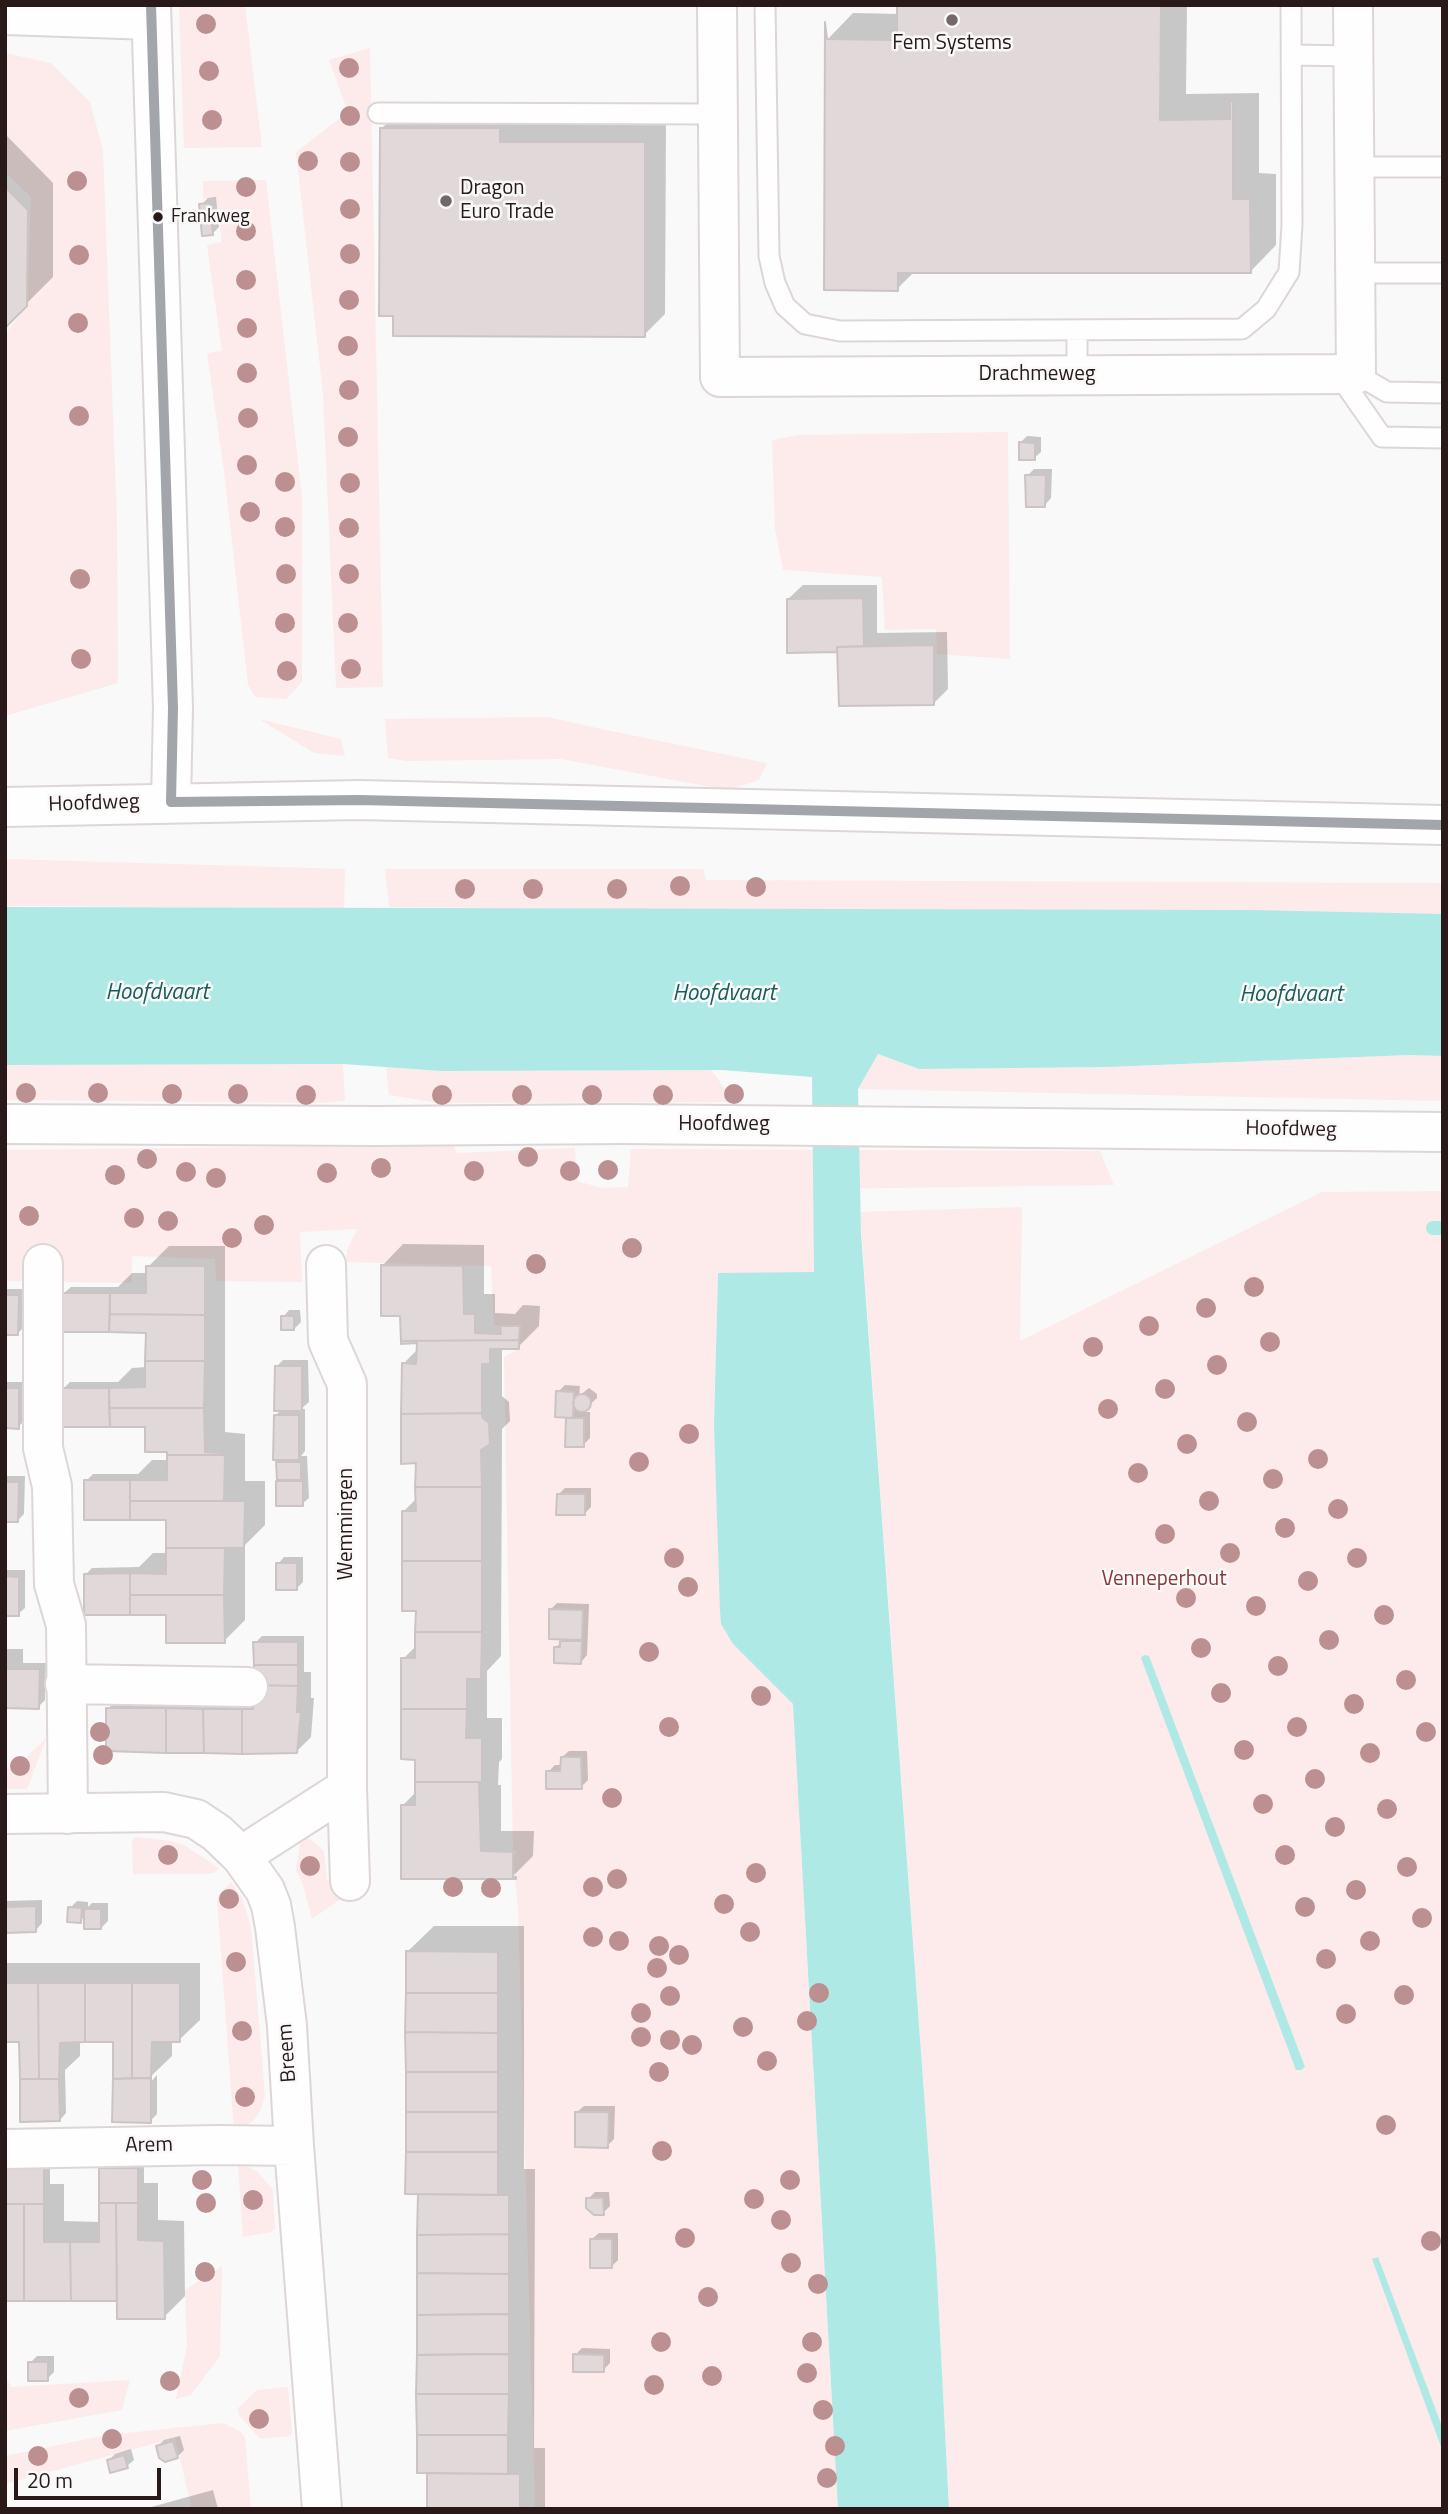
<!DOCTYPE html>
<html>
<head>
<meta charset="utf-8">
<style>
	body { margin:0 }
	#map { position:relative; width:1448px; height:2514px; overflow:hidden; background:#f9f9f9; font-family:"Titillium Web",sans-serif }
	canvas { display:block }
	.frame { position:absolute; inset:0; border:7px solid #291a19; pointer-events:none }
	.scale { position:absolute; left:14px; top:2468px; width:147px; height:32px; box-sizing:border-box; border:4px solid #291a19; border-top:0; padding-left:9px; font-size:21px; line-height:24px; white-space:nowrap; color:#291a19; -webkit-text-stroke:5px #f9f9f9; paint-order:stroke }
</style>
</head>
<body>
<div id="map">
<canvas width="1448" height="2514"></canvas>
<div class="frame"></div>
<div class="scale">20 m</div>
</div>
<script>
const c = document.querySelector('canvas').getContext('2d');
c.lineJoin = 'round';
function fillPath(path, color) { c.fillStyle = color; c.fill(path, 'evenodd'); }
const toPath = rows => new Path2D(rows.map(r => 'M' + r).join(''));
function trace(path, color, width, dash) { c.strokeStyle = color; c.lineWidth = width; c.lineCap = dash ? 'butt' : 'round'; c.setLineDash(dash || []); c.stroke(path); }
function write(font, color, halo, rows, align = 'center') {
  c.font = font + ' "Titillium Web",sans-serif'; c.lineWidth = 5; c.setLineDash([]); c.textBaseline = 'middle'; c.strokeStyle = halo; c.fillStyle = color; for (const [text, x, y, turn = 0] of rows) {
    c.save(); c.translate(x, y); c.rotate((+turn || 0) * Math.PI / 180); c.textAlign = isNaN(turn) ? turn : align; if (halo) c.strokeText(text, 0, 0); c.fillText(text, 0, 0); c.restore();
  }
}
const green = toPath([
	[179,5,245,5,262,147,184,148],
	[370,48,383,687,336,688,323,394,296,152,348,112,329,60],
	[5,53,51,63,90,102,103,150,117,521,118,683,5,716,5,334,27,306,31,197,5,172],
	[266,180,302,497,302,682,286,699,255,697,248,685,224,471,207,353,222,351,207,245,222,242,216,198,203,199,203,181],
	[1008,432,1010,659,937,654,936,629,885,630,882,577,783,570,775,529,772,440,799,435],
	[548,717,592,727,767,763,759,780,727,790,561,759,406,761,388,758,385,719],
	[259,719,341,739,345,756,314,753],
	[5,859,345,869,344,908,5,906],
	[385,869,703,869,706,880,1443,883,1443,916,389,907],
	[878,1054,919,1069,1107,1067,1410,1055,1443,1056,1443,1101,858,1089],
	[343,1064,345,1101,321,1103,5,1100,5,1065],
	[386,1067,441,1071,711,1070,735,1102,438,1103,389,1095],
	[454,1145,456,1153,575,1148,577,1181,602,1188,628,1187,631,1149,1100,1151,1114,1185,814,1189,814,1272,718,1274,714,1426,721,1624,733,1644,793,1704,838,2509,535,2509,518,1909,513,1854,504,1357,519,1349,520,1326,494,1326,491,1266,345,1262,347,1250,357,1229,300,1232,302,1282,216,1281,215,1259,132,1256,132,1283,5,1281,5,1150],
	[1443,1191,1443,2509,949,2509,936,2257,860,1212,1022,1207,1020,1341,1322,1192],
	[47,1737,27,1789,5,1789,5,1768,15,1769],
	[137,1837,171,1841,184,1845,219,1868,214,1873,205,1874,133,1874,132,1844,132,1840],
	[301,1838,312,1840,324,1851,327,1880,341,1880,341,1899,312,1919,303,1885,296,1870],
	[231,1882,242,1898,251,1927,265,2096,260,2111,255,2119,243,2128,234,2131,217,1899,220,1893],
	[238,2166,249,2167,258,2172,273,2190,275,2228,271,2232,243,2237],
	[222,2266,220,2356,191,2395,176,2399,187,2346,185,2290],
	[5,2375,11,2387,130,2380,122,2410,5,2431],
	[288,2387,292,2433,289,2436,260,2439,239,2415,238,2408,257,2390],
	[223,2423,241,2432,245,2438,251,2509,192,2509,175,2438,5,2484,5,2456,107,2435]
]);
const water = toPath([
	[5,907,1249,910,1443,914,1443,1056,1410,1055,1107,1067,919,1069,878,1054,858,1089,861,1233,936,2257,949,2509,838,2509,793,1704,733,1644,721,1624,720,1611,714,1426,718,1273,814,1272,812,1077,722,1070,441,1071,343,1064,5,1065],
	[1144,1655,1149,1656,1305,2067,1301,2070,1296,2070,1141,1658],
	[1378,2257,1443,2429,1443,2452,1372,2259]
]);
const shadow = toPath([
	[899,5,1187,5,1186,94,1259,93,1259,173,1276,174,1276,245,1250,272,915,271,897,289,827,40,853,13,899,14],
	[402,108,666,122,665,314,644,335,381,129],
	[5,134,53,183,53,277,5,325],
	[216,197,219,227,212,234,201,205,208,198],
	[1027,436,1041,437,1041,452,1034,458,1020,443],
	[1034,469,1052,469,1051,498,1045,505,1027,476],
	[803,585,877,585,877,633,947,632,948,689,934,703,839,650,789,651,788,599],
	[403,1244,484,1245,484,1294,495,1294,495,1313,515,1314,523,1305,540,1306,539,1326,518,1347,504,1347,502,1350,502,1396,509,1402,510,1421,502,1429,501,1656,487,1671,487,1718,502,1718,502,1759,499,1762,498,1785,501,1785,501,1831,534,1831,533,1856,512,1877,403,1805,417,1791,417,1758,403,1659,417,1645,417,1609,403,1512,417,1498,417,1462,403,1364,418,1349,418,1341,401,1315,383,1265],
	[169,1246,225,1246,225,1432,245,1434,245,1481,265,1481,265,1525,245,1545,245,1620,224,1641,86,1574,92,1568,139,1567,153,1553,167,1553,168,1519,86,1481,93,1474,138,1474,152,1460,168,1460,168,1450,146,1425,63,1389,70,1382,118,1382,132,1368,147,1367,147,1331,64,1330,64,1293,71,1287,118,1287,132,1273,148,1273,148,1267],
	[5,1289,25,1289,24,1327,17,1334,5,1334],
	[289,1310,300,1310,301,1322,294,1329,283,1317],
	[283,1360,308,1360,309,1402,301,1409,305,1409,305,1451,301,1456,307,1456,309,1498,302,1504,277,1505,278,1463,283,1458,275,1416,282,1409,276,1367],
	[5,1382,25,1382,25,1420,18,1427,5,1427],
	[565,1385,580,1386,579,1396,589,1388,597,1394,597,1398,582,1412,590,1412,590,1438,583,1445,567,1445,568,1416,558,1392],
	[5,1476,25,1476,24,1514,18,1520,5,1520],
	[565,1488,591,1488,591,1507,584,1514,558,1495],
	[284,1557,303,1557,303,1582,297,1588,278,1564],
	[5,1570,25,1570,25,1608,18,1614,5,1614],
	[557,1603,589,1604,587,1655,581,1662,556,1647,562,1642,561,1638,550,1610],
	[262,1636,304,1636,304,1672,311,1672,311,1698,314,1698,311,1737,297,1751,108,1709,122,1694,255,1696,255,1643],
	[5,1649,23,1649,23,1663,46,1663,45,1700,38,1707,5,1706],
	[569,1751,587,1751,588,1780,581,1787,548,1772,555,1765,562,1765,562,1757],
	[42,1900,42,1923,36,1930,5,1931,5,1901],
	[77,1901,88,1902,88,1907,92,1903,108,1903,108,1921,101,1928,85,1916,80,1921,70,1908],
	[434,1926,524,1926,524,2169,535,2169,534,2448,545,2448,545,2509,429,2509,419,2192,407,1952],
	[5,1963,200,1963,200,2020,179,2040,172,2040,172,2056,144,2083,147,2086,157,2075,157,2114,150,2121,114,2120,114,2041,80,2041,80,2056,65,2070,66,2113,60,2120,21,2041,5,2041],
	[584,2106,615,2106,614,2139,607,2146,577,2112],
	[50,2161,50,2184,64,2184,64,2221,100,2222,100,2168,107,2162,144,2162,144,2183,158,2183,158,2220,184,2221,185,2296,164,2317,118,2299,5,2299,5,2168],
	[595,2192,609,2192,610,2206,603,2213,588,2199],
	[599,2233,618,2233,618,2260,611,2267,592,2239],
	[582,2348,610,2349,610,2363,603,2370,575,2355],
	[37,2356,54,2356,54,2372,47,2379,30,2363],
	[180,2436,184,2450,177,2457,158,2446,164,2440],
	[131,2449,134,2460,127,2466,109,2460,115,2454],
	[213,2490,218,2509,144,2509]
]);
const stream = toPath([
	[1433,1228,1443,1228]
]);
const building = toPath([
	[897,5,1161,5,1160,120,1230,119,1230,102,1233,101,1233,199,1250,199,1251,273,898,273,898,291,824,290,825,22,827,39,897,40,897,5],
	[380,128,500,128,500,142,645,142,645,337,393,336,393,316,379,316,380,128],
	[5,187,28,210,27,306,5,328,5,187],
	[210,203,213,235,202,236,199,204,210,203],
	[1019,442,1035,443,1035,460,1019,460,1019,442],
	[1025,475,1046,475,1045,507,1026,507,1025,475],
	[863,598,864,646,837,647,837,652,787,653,787,599,863,598],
	[934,645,934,705,839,706,837,647,934,645],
	[381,1265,463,1266,464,1314,475,1314,475,1333,501,1334,500,1326,520,1326,519,1340,401,1341,400,1316,381,1316,381,1265],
	[146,1266,205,1266,205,1315,110,1314,110,1293,146,1293,146,1266],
	[63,1293,110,1293,109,1332,62,1332,63,1293],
	[5,1295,19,1295,18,1335,5,1335,5,1295],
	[110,1314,205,1315,205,1361,145,1361,146,1333,109,1332,110,1314],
	[281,1316,294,1316,294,1330,281,1330,281,1316],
	[519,1340,519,1349,490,1349,490,1364,482,1364,482,1413,401,1414,402,1363,416,1364,417,1343,401,1344,401,1341,519,1340],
	[145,1361,205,1361,204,1408,109,1408,109,1388,145,1387,145,1361],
	[275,1366,302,1366,302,1411,274,1411,275,1366],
	[5,1388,19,1388,19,1429,5,1428,5,1388],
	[62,1388,109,1388,110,1427,62,1427,62,1388],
	[556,1391,574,1392,573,1418,555,1417,556,1391],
	'573 1403a9 9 0 1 1 18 0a9 9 0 1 1-18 0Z',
	[109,1408,204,1408,205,1452,224,1453,225,1455,167,1455,167,1452,145,1452,145,1427,110,1427,109,1408],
	[482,1413,482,1417,489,1423,490,1444,481,1450,482,1487,415,1487,416,1463,401,1464,401,1414,482,1413],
	[274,1415,299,1415,299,1460,273,1460,274,1415],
	[566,1418,584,1418,584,1447,565,1447,566,1418],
	[167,1455,225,1455,224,1501,130,1501,130,1480,167,1480,167,1455],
	[276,1462,301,1462,301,1480,277,1480,276,1462],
	[84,1480,130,1480,130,1520,84,1520,84,1480],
	[276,1481,303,1481,303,1506,276,1506,276,1481],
	[5,1482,19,1482,18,1522,5,1522,5,1482],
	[415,1487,482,1487,482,1561,402,1561,402,1511,416,1511,415,1487],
	[557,1494,585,1494,585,1515,556,1515,557,1494],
	[130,1501,245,1501,244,1548,166,1548,166,1520,130,1520,130,1501],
	[166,1548,225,1548,224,1595,130,1595,130,1573,166,1574,166,1548],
	[402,1561,482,1561,482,1632,415,1632,416,1611,402,1611,402,1561],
	[276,1563,297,1563,297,1590,276,1590,276,1563],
	[130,1573,130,1615,84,1615,84,1574,130,1573],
	[5,1576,19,1577,19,1616,5,1616,5,1576],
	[130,1595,224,1595,225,1643,166,1643,166,1615,130,1615,130,1595],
	[549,1609,583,1610,582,1640,549,1639,549,1609],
	[415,1632,482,1632,481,1679,467,1679,467,1709,401,1709,401,1658,415,1658,415,1632],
	[560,1641,582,1641,581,1664,554,1663,554,1647,560,1647,560,1641],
	[253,1642,298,1642,298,1665,254,1665,253,1642],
	[254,1665,298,1665,298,1686,254,1685,254,1665],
	[5,1669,40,1669,39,1709,5,1708,5,1669],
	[254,1685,298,1686,297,1712,301,1712,297,1753,242,1754,242,1709,253,1709,254,1685],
	[106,1708,166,1708,166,1753,106,1751,106,1708],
	[166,1708,203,1709,204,1753,166,1753,166,1708],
	[203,1709,242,1709,242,1754,204,1753,203,1709],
	[401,1709,467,1709,466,1738,482,1738,482,1782,415,1782,415,1760,401,1759,401,1709],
	[561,1757,581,1757,582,1789,546,1789,546,1771,560,1771,561,1757],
	[415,1782,479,1782,481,1851,516,1852,513,1854,513,1877,516,1877,516,1879,401,1879,401,1805,415,1805,415,1782],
	[36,1906,36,1932,5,1933,5,1907,36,1906],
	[68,1907,82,1908,81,1923,67,1922,68,1907],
	[84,1909,101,1909,101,1929,84,1929,84,1909],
	[406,1951,498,1952,498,1993,406,1993,406,1951],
	[5,1983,38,1983,39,2079,20,2079,19,2042,5,2042,5,1983],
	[38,1983,85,1983,85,2042,60,2043,59,2079,39,2079,38,1983],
	[85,1983,132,1983,132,2078,113,2079,113,2042,85,2042,85,1983],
	[132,1983,180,1983,180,2042,152,2042,151,2078,132,2078,132,1983],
	[406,1993,498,1993,498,2033,405,2032,406,1993],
	[405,2032,498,2033,498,2072,406,2072,405,2032],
	[406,2072,498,2072,498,2112,406,2112,406,2072],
	[151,2078,151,2123,112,2122,113,2079,151,2078],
	[20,2079,59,2079,60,2121,20,2122,20,2079],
	[406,2112,498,2112,498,2152,406,2152,406,2112],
	[575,2112,609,2112,608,2148,575,2147,575,2112],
	[406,2152,498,2152,498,2195,405,2194,406,2152],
	[5,2167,44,2167,44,2204,5,2204,5,2167],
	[99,2168,138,2168,138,2203,99,2203,99,2168],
	[418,2194,509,2195,509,2234,417,2235,418,2194],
	[586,2198,603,2198,604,2215,594,2215,586,2208,586,2198],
	[99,2203,116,2203,117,2301,71,2301,70,2242,99,2242,99,2203],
	[116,2203,138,2203,138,2240,164,2241,165,2319,117,2319,116,2203],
	[5,2204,24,2204,24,2301,5,2301,5,2204],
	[24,2204,44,2204,44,2242,70,2242,71,2301,24,2301,24,2204],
	[509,2234,509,2274,417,2273,417,2235,509,2234],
	[590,2239,612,2239,612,2268,590,2268,590,2239],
	[417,2273,509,2274,509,2314,417,2315,417,2273],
	[487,2314,509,2314,509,2354,417,2355,417,2315,487,2314],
	[470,2354,509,2354,509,2394,416,2394,417,2355,470,2354],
	[573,2354,604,2355,604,2372,573,2372,573,2354],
	[28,2362,48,2362,48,2381,28,2381,28,2362],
	[416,2394,509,2394,508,2435,417,2435,416,2394],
	[417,2435,508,2435,508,2474,417,2473,417,2435],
	[173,2441,178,2458,165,2462,159,2458,156,2446,173,2441],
	[124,2455,128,2468,110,2473,107,2460,124,2455],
	[427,2473,520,2474,520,2509,427,2509,427,2473]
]);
const lane = toPath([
	[765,5,769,256,775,283,785,306,805,324,840,331,1242,329,1266,309,1289,272,1292,225,1291,5],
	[1292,55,1353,56],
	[378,113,718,114],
	[1354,167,1443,167],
	[1356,273,1443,273],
	[1077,330,1077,375],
	[1338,374,1382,437,1443,438],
	[1356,374,1387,392,1443,393]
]);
const street = toPath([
	[151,5,173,708,171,802],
	[717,5,720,377,1356,374,1353,5],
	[5,15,151,20],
	[5,1124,377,1126,622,1124,1443,1132],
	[43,1264,43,1448,52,1486,54,1584,66,1625,68,1814],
	[65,1684,248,1687],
	[347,1788,350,1881],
	[5,1814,164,1812,196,1819,217,1833,241,1856,265,1890,271,1905,275,1927,287,2026,294,2146,322,2509],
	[241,1856,347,1788,347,1384,328,1341,326,1265],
	[5,2149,218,2145,294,2146]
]);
const secondary = toPath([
	[5,807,359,800,1443,825]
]);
const bus1 = toPath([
	[151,5,173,708,171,802],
	[171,802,359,800,1443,825]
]);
const trees = [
	[206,24],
	[349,68],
	[209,71],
	[350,116],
	[212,120],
	[308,161],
	[350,162],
	[77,181],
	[246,187],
	[350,209],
	[246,231],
	[350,254],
	[79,255],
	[246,280],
	[349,300],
	[78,323],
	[247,328],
	[348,346],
	[247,373],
	[349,390],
	[79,416],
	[248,418],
	[348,437],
	[247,465],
	[285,482],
	[350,483],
	[250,512],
	[285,527],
	[349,528],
	[286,574],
	[349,574],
	[80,579],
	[285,623],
	[348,623],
	[81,659],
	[351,669],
	[287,671],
	[680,886],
	[756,887],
	[465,889],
	[533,889],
	[617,889],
	[26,1093],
	[98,1093],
	[172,1094],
	[238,1094],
	[734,1094],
	[306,1095],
	[442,1095],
	[522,1095],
	[592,1095],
	[663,1095],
	[528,1157],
	[147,1159],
	[381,1168],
	[608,1170],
	[474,1171],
	[570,1171],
	[186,1172],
	[327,1173],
	[115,1175],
	[216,1178],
	[29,1216],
	[134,1218],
	[168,1221],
	[264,1225],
	[232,1238],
	[632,1248],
	[536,1264],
	[1254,1287],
	[1206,1308],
	[1149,1326],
	[1270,1342],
	[1093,1347],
	[1217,1365],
	[1165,1389],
	[1108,1409],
	[1247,1422],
	[689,1434],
	[1187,1444],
	[1318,1459],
	[639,1462],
	[1138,1473],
	[1273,1479],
	[1209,1501],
	[1338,1509],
	[1285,1528],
	[1165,1534],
	[1230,1553],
	[674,1558],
	[1357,1558],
	[1308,1581],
	[688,1587],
	[1186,1598],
	[1256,1606],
	[1384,1615],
	[1329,1640],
	[1201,1648],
	[649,1652],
	[1278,1666],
	[1406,1680],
	[1221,1693],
	[761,1696],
	[1354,1704],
	[669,1727],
	[1297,1727],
	[100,1732],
	[1426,1732],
	[1244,1750],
	[1370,1753],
	[103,1755],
	[20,1766],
	[1315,1779],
	[612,1798],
	[1263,1804],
	[1387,1809],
	[1335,1827],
	[168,1855],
	[1285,1855],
	[310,1866],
	[1407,1867],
	[756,1873],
	[617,1879],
	[453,1887],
	[593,1887],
	[491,1888],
	[1356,1890],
	[229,1899],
	[724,1904],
	[1305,1907],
	[1422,1918],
	[750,1932],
	[593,1937],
	[619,1941],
	[1370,1941],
	[659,1946],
	[679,1955],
	[1326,1959],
	[236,1962],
	[657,1968],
	[819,1993],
	[1404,1995],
	[670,1996],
	[641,2013],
	[1346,2014],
	[807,2021],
	[743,2027],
	[242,2031],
	[641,2037],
	[670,2040],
	[692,2045],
	[767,2061],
	[659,2072],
	[245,2097],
	[1386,2125],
	[662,2151],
	[202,2180],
	[790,2180],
	[754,2199],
	[253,2200],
	[206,2203],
	[781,2220],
	[685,2238],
	[1431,2241],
	[791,2263],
	[205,2272],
	[818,2284],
	[708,2297],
	[661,2342],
	[812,2342],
	[807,2373],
	[712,2376],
	[170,2381],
	[654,2385],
	[79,2398],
	[823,2410],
	[259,2419],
	[112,2439],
	[835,2446],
	[38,2456],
	[827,2478]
];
const markers = [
	[952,20,7,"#726867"],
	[446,201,7,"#726867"],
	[158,217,6,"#291a19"]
];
const busNames = [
	["Frankweg",171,217]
];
const poiNames = [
	["Fem Systems",952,44],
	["Dragon",460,189,"left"],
	["Euro Trade",460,213,"left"]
];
const streetNames = [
	["Drachmeweg",1037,375],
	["Hoofdweg",94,804,-2],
	["Hoofdweg",724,1125],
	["Hoofdweg",1291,1130,1],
	["Wemmingen",347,1524,-90],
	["Breem",288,2053,-94],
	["Arem",149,2146,-1]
];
const parkNames = [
	["Venneperhout",1164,1580]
];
const waterNames = [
	["Hoofdvaart",157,993],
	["Hoofdvaart",724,994],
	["Hoofdvaart",1291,995]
];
fillPath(green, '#fcebea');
fillPath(water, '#aee9e5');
fillPath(shadow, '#0003');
trace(stream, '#aee9e5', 14);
fillPath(building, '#e1d9d9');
trace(building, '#ccc4c4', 2);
trace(lane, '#ded6d6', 23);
trace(street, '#ded6d6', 42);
trace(secondary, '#ded6d6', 42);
trace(lane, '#fefefe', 19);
trace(street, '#fefefe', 38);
trace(secondary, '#fefefe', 38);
trace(bus1, '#a2a5a9', 10);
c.fillStyle = '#bc8f90';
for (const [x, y] of trees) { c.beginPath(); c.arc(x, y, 10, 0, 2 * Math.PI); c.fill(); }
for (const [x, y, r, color] of markers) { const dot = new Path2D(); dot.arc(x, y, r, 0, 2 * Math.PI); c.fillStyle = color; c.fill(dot); trace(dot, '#f9f9f9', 2.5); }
write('19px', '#291a19', '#f9f9f9', busNames, 'left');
write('21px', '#291a19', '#f9f9f9', poiNames);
write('21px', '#291a19', '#f9f9f9', streetNames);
write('21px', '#8a383a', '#f9f9f9', parkNames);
write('italic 23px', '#185e5b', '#f9f9f9', waterNames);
</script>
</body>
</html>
